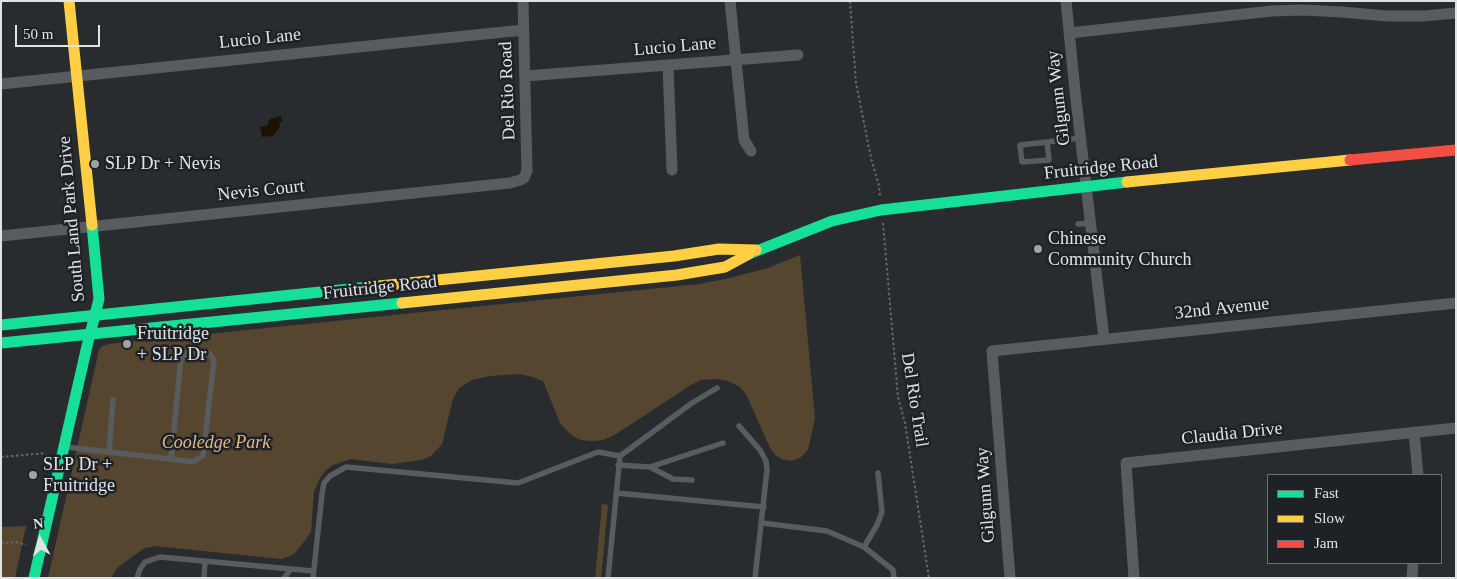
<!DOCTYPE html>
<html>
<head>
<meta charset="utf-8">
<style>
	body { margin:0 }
	#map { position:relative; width:1457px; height:579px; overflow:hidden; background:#292c2f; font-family:Georgia,serif }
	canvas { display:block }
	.frame { position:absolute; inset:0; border:2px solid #e0e3e6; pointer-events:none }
	.legend { position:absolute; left:1267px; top:474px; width:175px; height:90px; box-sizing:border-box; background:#1e2227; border:1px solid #6c6f73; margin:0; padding:6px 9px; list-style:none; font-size:15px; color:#e0e3e6 }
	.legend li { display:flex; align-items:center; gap:10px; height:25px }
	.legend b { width:25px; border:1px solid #6c6f73 }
	.north { position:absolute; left:15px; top:514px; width:50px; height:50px; -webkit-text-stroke:4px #1e2227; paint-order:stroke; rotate:354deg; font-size:14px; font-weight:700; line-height:20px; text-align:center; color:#e0e3e6 }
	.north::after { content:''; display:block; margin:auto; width:18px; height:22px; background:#e0e3e6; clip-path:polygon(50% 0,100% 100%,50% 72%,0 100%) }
	.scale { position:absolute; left:15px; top:25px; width:85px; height:22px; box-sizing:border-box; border:2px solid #e0e3e6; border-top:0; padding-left:6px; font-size:15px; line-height:18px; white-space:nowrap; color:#e0e3e6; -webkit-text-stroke:4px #1e2227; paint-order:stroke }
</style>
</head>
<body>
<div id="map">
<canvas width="1457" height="579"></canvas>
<div class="frame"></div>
<ul class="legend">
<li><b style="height:6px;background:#16e098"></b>Fast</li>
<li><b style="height:6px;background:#ffcf43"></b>Slow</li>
<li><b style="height:6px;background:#f24e42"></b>Jam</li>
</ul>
<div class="north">N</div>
<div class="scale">50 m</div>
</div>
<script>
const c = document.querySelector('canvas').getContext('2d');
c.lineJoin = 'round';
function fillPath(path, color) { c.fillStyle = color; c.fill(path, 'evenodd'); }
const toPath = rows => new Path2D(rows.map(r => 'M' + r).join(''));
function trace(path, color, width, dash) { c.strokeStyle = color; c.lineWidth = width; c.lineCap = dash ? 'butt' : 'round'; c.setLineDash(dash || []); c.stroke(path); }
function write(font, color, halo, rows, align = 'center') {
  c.font = font + ' Georgia,serif'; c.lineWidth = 5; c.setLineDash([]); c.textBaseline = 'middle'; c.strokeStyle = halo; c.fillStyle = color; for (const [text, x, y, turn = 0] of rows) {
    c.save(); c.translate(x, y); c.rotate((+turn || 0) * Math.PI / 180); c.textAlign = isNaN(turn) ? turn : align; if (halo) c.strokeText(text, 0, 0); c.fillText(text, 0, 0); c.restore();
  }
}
const green = toPath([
	[800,255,815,418,808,450,800,458,791,461,782,459,775,455,770,448,746,394,740,387,728,381,715,379,701,380,691,385,616,434,603,440,592,441,581,440,576,438,570,434,560,423,543,381,533,377,519,374,490,376,472,380,459,388,453,399,442,444,431,456,422,460,392,464,350,459,333,465,326,470,320,478,314,491,311,532,300,547,294,554,288,557,281,559,155,546,145,548,133,556,117,568,111,578,48,578,99,350,102,346,109,344,699,284,730,278,768,268],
	[602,504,608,505,601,578,595,578],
	[26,526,15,578,1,578,1,527]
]);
const water = toPath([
	[281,116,282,122,279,122,280,127,273,136,262,137,260,127,267,126,270,119]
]);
const path = toPath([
	[850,1,856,83,871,158,879,186,880,196],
	[883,223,898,397,905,423,929,578],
	[1,457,46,453],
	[1,542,4,543,16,542,26,545]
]);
const lane = toPath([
	[1047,142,1049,160,1022,162,1020,145,1047,142,1081,138],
	[1078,224,1091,223],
	[739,426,760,450,766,461,767,470,755,578],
	[66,447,109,452,171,459,193,462,203,456,214,360,208,352,189,351,181,358,171,459],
	[109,452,113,400],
	[618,465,650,467,723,443],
	[650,467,673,479,692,480],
	[616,493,764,507],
	[762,523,827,531,864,547,893,570,894,578],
	[864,547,877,525,882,512,878,473],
	[137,578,140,569,145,562,160,557,313,571],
	[204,578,205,561],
	[284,578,291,569],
	[313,578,322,494,324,483,330,476,346,467,518,483,598,452,620,456],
	[608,578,620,456,692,403,717,388]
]);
const street = toPath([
	[730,1,744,140,751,151],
	[1066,1,1075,91,1104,339],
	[1069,33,1272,11,1303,10,1342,12,1387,16,1424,16,1456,13],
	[668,66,672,170],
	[525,76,798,55],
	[1,84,523,30],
	[1,236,510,183,520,180,524,178,527,171,523,1],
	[1414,432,1418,475],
	[1010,578,992,351,1456,303],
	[1134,578,1126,463,1456,428],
	[1412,578,1413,563]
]);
const fast = toPath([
	[749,254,832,221,881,210,1127,182],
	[1,325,369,287],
	[1,343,402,303],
	[34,578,87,346,99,299,92,225]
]);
const slow = toPath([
	[69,1,92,225],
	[1127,182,1350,160],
	[369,287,674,256,719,249,756,250],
	[402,303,677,275,725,267,749,254]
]);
const jam = toPath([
	[1350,160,1456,150]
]);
const markers = [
	[95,164,5,"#a0a3a6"],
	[1038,249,5,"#a0a3a6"],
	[127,344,5,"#a0a3a6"],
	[33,475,5,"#a0a3a6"]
];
const streetNames = [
	["Lucio Lane",260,39,-6],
	["Lucio Lane",675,47,-5],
	["Del Rio Road",508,91,-92],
	["Gilgunn Way",1059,98,-97],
	["Fruitridge Road",1101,168,-6],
	["Nevis Court",261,191,-6],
	["South Land Park Drive",72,219,-95],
	["Fruitridge Road",380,288,-6],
	["32nd Avenue",1222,309,-6],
	["Del Rio Trail",914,400,81],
	["Claudia Drive",1232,434,-6],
	["Gilgunn Way",986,495,-94]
];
const poiNames = [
	["SLP Dr + Nevis",105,164],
	["Chinese",1048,239],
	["Community Church",1048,260],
	["Fruitridge",137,334],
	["+ SLP Dr",137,355],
	["SLP Dr +",43,465],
	["Fruitridge",43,486]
];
const parkNames = [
	["Cooledge Park",216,443]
];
fillPath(green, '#57462f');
fillPath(water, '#1d1104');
trace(path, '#66696c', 2, [2.5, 2.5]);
trace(lane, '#585c5f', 5.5);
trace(street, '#585c5f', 11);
trace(fast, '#16e098', 11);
trace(slow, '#ffcf43', 11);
trace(jam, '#f24e42', 11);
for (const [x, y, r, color] of markers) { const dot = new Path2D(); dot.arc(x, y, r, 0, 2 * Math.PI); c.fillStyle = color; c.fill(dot); trace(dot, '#1e2227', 2); }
write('18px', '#e0e3e6', '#1e2227', streetNames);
write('18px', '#e0e3e6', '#1e2227', poiNames, 'left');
write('italic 18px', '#e1b985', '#1e2227', parkNames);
</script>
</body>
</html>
